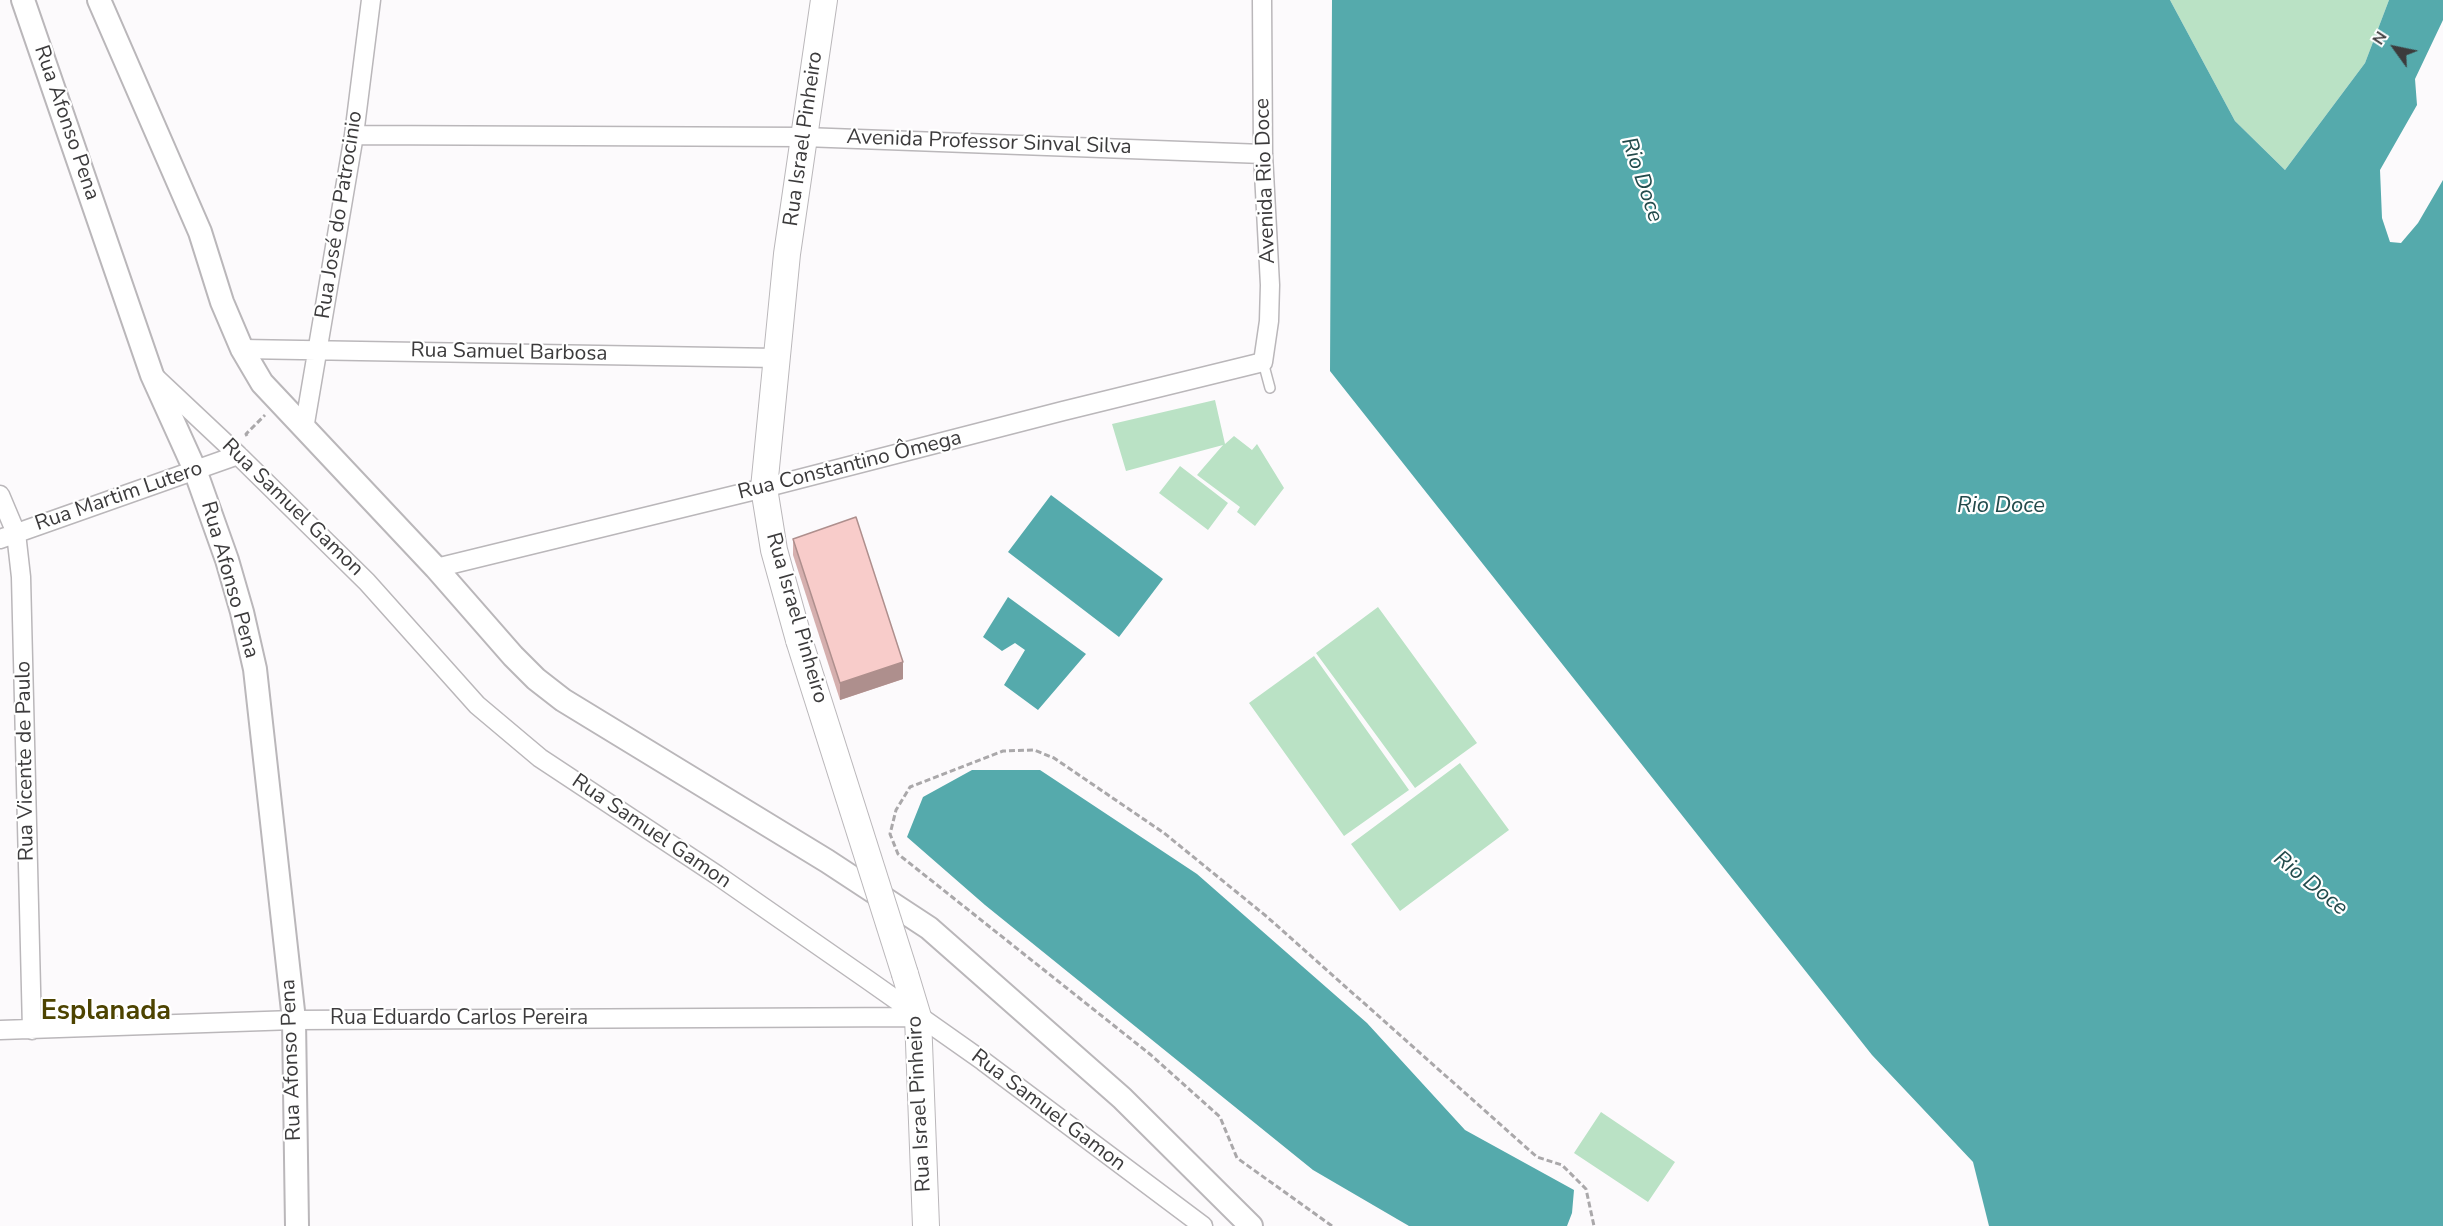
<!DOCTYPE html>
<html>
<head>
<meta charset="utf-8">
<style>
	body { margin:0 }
	#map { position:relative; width:2443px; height:1226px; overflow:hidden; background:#fcfafc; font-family:"Nunito Sans",sans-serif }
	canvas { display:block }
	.north { position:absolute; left:2365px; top:18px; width:60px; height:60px; -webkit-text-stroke:4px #fff; paint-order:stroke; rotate:303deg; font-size:16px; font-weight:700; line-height:24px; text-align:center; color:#3c3b3c }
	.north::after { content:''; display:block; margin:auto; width:21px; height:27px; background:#3c3b3c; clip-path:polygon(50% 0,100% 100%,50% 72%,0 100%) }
</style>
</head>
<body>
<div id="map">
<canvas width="2443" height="1226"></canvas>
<div class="north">N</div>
</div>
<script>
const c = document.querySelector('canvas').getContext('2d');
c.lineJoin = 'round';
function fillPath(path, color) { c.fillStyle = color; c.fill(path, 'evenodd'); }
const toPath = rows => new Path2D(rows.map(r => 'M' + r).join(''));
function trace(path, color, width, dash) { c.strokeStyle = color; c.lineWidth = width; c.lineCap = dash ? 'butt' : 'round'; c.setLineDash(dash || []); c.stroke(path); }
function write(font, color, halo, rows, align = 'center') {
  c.font = font + ' "Nunito Sans",sans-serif'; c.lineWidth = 4.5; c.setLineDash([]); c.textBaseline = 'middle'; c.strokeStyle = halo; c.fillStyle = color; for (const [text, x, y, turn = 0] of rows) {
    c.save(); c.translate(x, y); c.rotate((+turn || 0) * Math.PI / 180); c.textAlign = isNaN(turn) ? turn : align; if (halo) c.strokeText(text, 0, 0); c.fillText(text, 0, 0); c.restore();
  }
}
const green = toPath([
	[2170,0,2389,0,2365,63,2285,170,2235,121],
	[1215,400,1225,444,1234,436,1252,450,1257,444,1284,488,1255,526,1237,512,1240,507,1197,475,1223,445,1126,471,1112,424],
	[1180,466,1228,503,1208,530,1159,493],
	[1378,607,1477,743,1415,788,1316,653],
	[1314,656,1409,790,1344,836,1249,703],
	[1460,763,1509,830,1400,911,1351,844],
	[1601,1112,1675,1162,1648,1202,1574,1153]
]);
const water = toPath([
	[1332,0,2170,0,2235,121,2285,170,2365,63,2389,0,2443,0,2443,20,2415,79,2417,105,2380,170,2382,218,2390,242,2401,243,2418,223,2443,180,2443,1226,1989,1226,1973,1162,1872,1055,1330,371],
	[1051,495,1163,579,1119,637,1008,552],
	[1008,597,1086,654,1038,710,1004,685,1025,650,1015,643,1002,651,983,637],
	[972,770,1040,770,1197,874,1367,1023,1465,1130,1574,1190,1572,1213,1567,1226,1409,1226,1313,1170,985,905,907,837,923,797]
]);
const path = toPath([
	[247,436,246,434,265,415],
	[1332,1226,1237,1158,1220,1117,1151,1055,898,854,890,834,896,810,910,787,1003,751,1034,750,1054,758,1164,833,1266,916,1537,1157,1562,1165,1586,1189,1594,1226]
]);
const service = toPath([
	[1263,362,1270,388]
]);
const minor = toPath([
	[354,135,804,137,1263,154],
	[242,349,776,358],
	[155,377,238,455,367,582,477,705,540,758,717,875,868,980,983,1061,1203,1226],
	[304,429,354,135,371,0],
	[0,495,16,533,21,577,32,1030],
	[0,539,238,455],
	[436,568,764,488,1063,411,1263,362,1269,321,1270,285,1263,154,1262,0],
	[0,1030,294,1020,918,1017]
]);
const tertiary = toPath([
	[23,0,152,375,195,470,227,560,242,612,255,669,294,1020,297,1226],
	[99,0,200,232,222,302,242,349,262,383,436,568,513,656,536,679,563,700,827,861,929,928,1122,1098,1251,1226]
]);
const secondary = toPath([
	[799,640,774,550,764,488,787,254,824,0],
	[905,974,918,1017,926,1226]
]);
const secondaryBridge = toPath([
	[799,640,905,974]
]);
const wall = toPath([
	[793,539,903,679,840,700,793,555]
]);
const shadedWall = toPath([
	[903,662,903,679,840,700,840,683]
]);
const building = toPath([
	[856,517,903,662,840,683,793,539,856,517]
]);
const streetNames = [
	["Rua Afonso Pena",66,123,71],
	["Rua Israel Pinheiro",804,139,-82],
	["Avenida Professor Sinval Silva",989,143,2],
	["Avenida Rio Doce",1266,181,-92],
	["Rua José do Patrocinio",340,215,-81],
	["Rua Samuel Barbosa",509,353,1],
	["Rua Constantino Ômega",850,466,-14],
	["Rua Martim Lutero",119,497,-19],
	["Rua Samuel Gamon",292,508,44],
	["Rua Afonso Pena",229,580,74],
	["Rua Israel Pinheiro",796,618,74],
	["Rua Vicente de Paulo",26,761,-91],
	["Rua Samuel Gamon",651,832,34],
	["Rua Eduardo Carlos Pereira",459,1019],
	["Rua Afonso Pena",292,1060,-92],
	["Rua Israel Pinheiro",920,1104,-93],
	["Rua Samuel Gamon",1048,1111,37]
];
const waterNames = [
	["Rio Doce",1641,180,71],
	["Rio Doce",2001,507],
	["Rio Doce",2310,884,39]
];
const districtNames = [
	["Esplanada",106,1012]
];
fillPath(green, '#bae2c5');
fillPath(water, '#55aaac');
trace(service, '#bab7ba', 12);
trace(minor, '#bab7ba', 21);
trace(tertiary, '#bab7ba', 26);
trace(secondary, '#bab7ba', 28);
trace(path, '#aaa8aa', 3, [6, 3]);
trace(service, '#fff', 9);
trace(minor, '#fff', 18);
trace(tertiary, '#fff', 22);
trace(secondary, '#fff', 26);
trace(secondaryBridge, '#bab7ba', 28, []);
trace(secondaryBridge, '#fff', 26);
fillPath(wall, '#d5afae');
fillPath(shadedWall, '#ae8f8d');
fillPath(building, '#f8ccca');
trace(building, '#ae8f8d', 1.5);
write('21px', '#3c3b3c', '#fff', streetNames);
write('italic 22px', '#234b4c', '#fff', waterNames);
write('bold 27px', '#4d4300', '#fff', districtNames);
</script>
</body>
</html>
